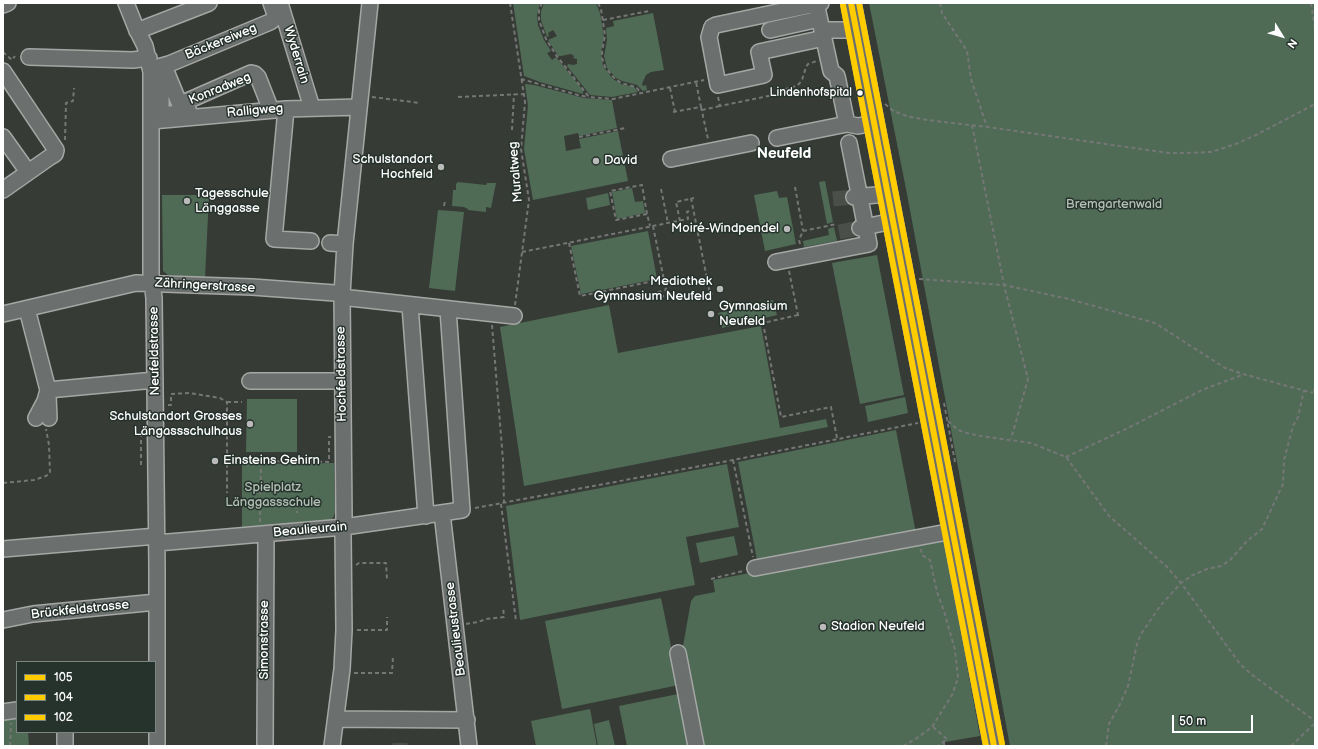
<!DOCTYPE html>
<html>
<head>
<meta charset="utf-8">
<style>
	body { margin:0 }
	#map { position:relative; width:1318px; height:749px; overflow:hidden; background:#363b36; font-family:"Balsamiq Sans",sans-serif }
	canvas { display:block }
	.frame { position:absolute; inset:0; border:4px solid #fff; pointer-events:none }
	.legend { position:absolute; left:16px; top:661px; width:140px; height:72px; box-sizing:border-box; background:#26332d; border:1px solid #7d8581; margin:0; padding:5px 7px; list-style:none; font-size:12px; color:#fff }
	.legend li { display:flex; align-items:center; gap:8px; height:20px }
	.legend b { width:20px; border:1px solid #7d8581 }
	.north { position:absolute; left:1262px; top:16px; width:40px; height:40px; -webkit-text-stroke:3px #26332d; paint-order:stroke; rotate:127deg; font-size:11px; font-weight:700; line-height:16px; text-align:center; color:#fff }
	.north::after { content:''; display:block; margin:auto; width:14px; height:18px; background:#fff; clip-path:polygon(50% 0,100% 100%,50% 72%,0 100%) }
	.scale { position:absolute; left:1172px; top:715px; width:81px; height:18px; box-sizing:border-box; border:2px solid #fff; border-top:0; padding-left:5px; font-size:12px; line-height:14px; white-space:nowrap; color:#fff; -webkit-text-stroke:3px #26332d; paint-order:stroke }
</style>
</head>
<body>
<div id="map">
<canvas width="1318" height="749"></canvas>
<div class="frame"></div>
<ul class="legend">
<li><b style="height:5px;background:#fc0"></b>105</li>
<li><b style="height:5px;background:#fc0"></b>104</li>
<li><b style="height:5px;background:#fc0"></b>102</li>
</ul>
<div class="north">N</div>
<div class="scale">50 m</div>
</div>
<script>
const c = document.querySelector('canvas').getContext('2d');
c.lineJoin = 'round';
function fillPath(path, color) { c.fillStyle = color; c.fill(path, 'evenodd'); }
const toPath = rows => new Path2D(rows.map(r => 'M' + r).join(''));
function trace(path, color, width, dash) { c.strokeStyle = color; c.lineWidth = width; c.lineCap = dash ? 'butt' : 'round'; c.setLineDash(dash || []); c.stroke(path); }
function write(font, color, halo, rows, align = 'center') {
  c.font = font + ' "Balsamiq Sans",sans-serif'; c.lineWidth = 3; c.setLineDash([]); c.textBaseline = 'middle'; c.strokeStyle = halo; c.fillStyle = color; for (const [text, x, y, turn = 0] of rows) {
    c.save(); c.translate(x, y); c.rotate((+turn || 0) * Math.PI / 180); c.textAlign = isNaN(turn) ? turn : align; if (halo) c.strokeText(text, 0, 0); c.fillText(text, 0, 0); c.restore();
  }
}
const green = toPath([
	[513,3,540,3,537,15,538,25,544,40,551,51,547,53,552,60,556,57,583,90,583,94,540,82,524,76],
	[544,3,596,3,600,13,604,37,601,52,603,66,613,79,621,84,634,87,638,92,612,97,590,95,567,66,568,64,573,65,577,64,577,59,573,58,574,56,571,54,561,56,558,56,548,40,557,36,553,30,548,33,549,36,547,37,541,20,541,11],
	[869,3,1315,3,1315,746,1010,746,907,194],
	[653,13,664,70,651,72,646,75,642,84,643,86,646,85,647,90,643,91,637,85,622,81,616,78,607,68,604,56,607,40,606,28,614,26,613,21],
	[525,84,534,85,584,98,612,100,617,128,579,136,578,133,564,136,566,151,581,148,579,139,618,131,628,181,533,200,524,149,528,106],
	[825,181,833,222,827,224,819,182],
	[458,182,486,185,487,183,496,183,491,208,486,207,486,212,468,210,468,209,464,207,452,206,453,190,456,190,456,184],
	[632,188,635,202,643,201,645,213,617,219,612,192],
	[777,191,779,198,787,197,796,244,765,251,754,195],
	[608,193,610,205,588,210,586,198],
	[162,195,209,195,205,278,168,275,163,271],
	[438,210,464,212,455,291,429,288],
	[834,227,837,241,804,247,803,241,829,235,828,229],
	[648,231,657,279,581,294,571,246],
	[877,255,904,395,860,404,832,263],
	[773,300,777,315,722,328,718,313],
	[609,305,618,353,761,326,780,428,826,419,828,427,524,486,500,327],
	[905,397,908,413,868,422,865,406],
	[247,399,297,399,297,452,246,452],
	[896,430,916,533,758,565,738,462],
	[334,463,335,512,334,516,331,520,242,528,242,464],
	[727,464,739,527,686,537,695,585,520,620,506,506],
	[734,536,738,555,700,563,696,543],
	[943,536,980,736,945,742,941,746,702,746,682,652,691,601,695,596,715,592,713,580],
	[661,598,679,685,562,709,545,621],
	[678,694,688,746,627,746,619,706],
	[590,709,597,746,536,746,531,721],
	[17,717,17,732,28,732,29,746,3,746,3,719],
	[609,720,615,746,598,746,594,724]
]);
const minorTunnel = toPath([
	[833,199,854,197],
	[839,232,860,228],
	[400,746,400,743]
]);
const path = toPath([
	[510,3,525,102,521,149,529,200,515,305],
	[542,3,539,10,539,20,546,39,556,55,589,97,613,99,704,80],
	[598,3,601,9,605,35,602,52,602,58,605,67,615,79,621,83,636,87,641,93],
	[940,3,942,13,967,51,971,79,987,127],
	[1311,3,1315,29],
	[603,20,649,11],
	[3,52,12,60,15,56],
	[521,79,578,95,589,97],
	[670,88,675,112],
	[372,97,420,103],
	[458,97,524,94],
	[718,97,720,106,778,94,781,90,793,87,799,84,802,80,806,67,808,64,817,61],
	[885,104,892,110,906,116,927,120,987,127,1169,153,1185,153,1211,152,1236,144,1256,135,1315,104],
	[701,107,708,139],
	[702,110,720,106],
	[673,112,701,107,696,82],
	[972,125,1004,285,1028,379,1011,439],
	[512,130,514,94],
	[579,137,626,128],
	[65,140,66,103,73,101,74,88],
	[795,187,803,231],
	[661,189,668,223],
	[691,198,710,294,713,294],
	[444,206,445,201],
	[647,214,616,220,610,191,642,185,647,214,650,226],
	[680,221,676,202,694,198],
	[653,226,666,290,654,293,655,298,664,296],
	[569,243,580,296,664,279],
	[800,244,799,240,803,231,837,224],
	[522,252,688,219,687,212,689,211],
	[789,271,798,315,798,319],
	[919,279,1004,285,1069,299,1155,323,1225,368,1243,374,1313,393],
	[665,285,702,278],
	[798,315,763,323,781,417,831,407,837,438],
	[492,325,503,460,504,504],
	[1315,388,1313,393,1315,394],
	[227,402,242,402],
	[944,403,955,462],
	[168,405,171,405,171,394,189,393,220,398,227,402,227,493],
	[948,421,958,430,967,433,980,436,1031,443,1066,457,1109,516,1166,566,1181,583,1240,664,1251,674,1315,721],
	[143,435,141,435,141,466,143,466],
	[1066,457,1128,428,1202,390,1242,375],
	[733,460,753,557],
	[227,462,303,461,329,462,329,437,331,437],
	[3,483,34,480,46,476,50,473,49,445,46,429],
	[501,504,516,621],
	[297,506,297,508],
	[475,508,733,460,918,423],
	[297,511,297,513],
	[260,522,261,462],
	[356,565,359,563,386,563,387,579],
	[711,579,743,571],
	[466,624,478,622,486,619,504,617,503,607],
	[357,630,387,630,387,617],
	[354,673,392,673,393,657],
	[933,727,947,739,938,746],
	[944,742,944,746],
	[10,746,11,723],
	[903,746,917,738,932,727,952,695,958,678,955,650,944,611,937,592,930,560,922,555,921,549],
	[1106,746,1109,724,1120,704,1128,686,1137,644,1141,634,1161,605,1181,583,1193,575,1207,569,1221,566,1230,560,1247,541,1262,529,1283,484,1284,460,1293,426,1298,417,1304,390],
	[1291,746,1315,723]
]);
const minor = toPath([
	[126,3,136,28,145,46,151,72,151,274,154,298,157,568,157,746],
	[280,3,312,108],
	[816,3,831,71,837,76,847,124],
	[821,3,716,25,712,27,709,37,718,85,764,75,759,52,824,38],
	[3,5,8,3],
	[770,30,819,19],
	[822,30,855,30],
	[137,31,209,3],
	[29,57,133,60,149,58],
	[151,69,169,64,270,22,274,19,275,14,271,3],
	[3,71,56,150,55,154,50,157,3,190],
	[161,71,166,71,182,110,180,113,161,115,161,71],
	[286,109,274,239,311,241],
	[191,117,185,102,251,73,255,74,258,77,271,110],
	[152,121,286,109,359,107],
	[3,137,28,172],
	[777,138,847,124,858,126,874,123],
	[671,159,751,143],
	[854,197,887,194],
	[860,228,893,221],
	[330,243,345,244],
	[776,262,869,244,849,143],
	[410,306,426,516],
	[27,309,48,390,155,380],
	[3,314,136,283,252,287,335,293,350,298,514,316],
	[250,381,342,381],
	[48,395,49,418],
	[36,418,45,401,48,390],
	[442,513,469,746],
	[157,543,344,527,462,510,448,309],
	[3,549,157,536],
	[755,568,953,531],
	[3,620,33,614,157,602],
	[678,653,696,746],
	[3,712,17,710],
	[336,719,467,720],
	[65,732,65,746],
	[265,746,266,534],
	[332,746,342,669,344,630,343,534,344,517,342,295,345,244,370,3]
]);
const major = toPath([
	[851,3,994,746]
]);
const bus1 = toPath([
	[851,3,994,746]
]);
const bus2 = toPath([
	[843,5,986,746]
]);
const bus3 = toPath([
	[859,3,1002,744]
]);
const markers = [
	[860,93,3.5,"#fff"],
	[596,161,4,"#b9bab9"],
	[441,167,4,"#b9bab9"],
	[187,201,4,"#b9bab9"],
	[787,229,4,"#b9bab9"],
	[720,289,4,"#b9bab9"],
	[711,314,4,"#b9bab9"],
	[250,424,4,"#b9bab9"],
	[215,461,4,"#b9bab9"],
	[823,627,4,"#b9bab9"]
];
const busNames = [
	["Lindenhofspital",852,93]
];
const streetNames = [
	["Bäckereiweg",221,42,-22],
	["Wyderrain",296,55,73],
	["Konradweg",220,89,-22],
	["Ralligweg",255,111,-5],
	["Muraltweg",516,172,-95],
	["Zähringerstrasse",205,286,3],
	["Neufeldstrasse",155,351,-91],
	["Hochfeldstrasse",342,374,-91],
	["Beaulieurain",310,530,-5],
	["Brückfeldstrasse",80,610,-6],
	["Beaulieustrasse",456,629,-97],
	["Simonstrasse",265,640,-90]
];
const poiNames = [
	["Schulstandort",433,160,"right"],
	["Hochfeld",433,175,"right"],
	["David",604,161],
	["Tagesschule",195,194],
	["Länggasse",195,209],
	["Moiré-Windpendel",779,229,"right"],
	["Mediothek",712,282,"right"],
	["Gymnasium Neufeld",712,297,"right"],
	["Gymnasium",719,307],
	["Neufeld",719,322],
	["Schulstandort Grosses",242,417,"right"],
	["Längassschulhaus",242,432,"right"],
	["Einsteins Gehirn",223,461],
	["Stadion Neufeld",831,627]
];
const parkNames = [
	["Bremgartenwald",1114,205],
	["Spielplatz",273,488],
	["Länggassschule",273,503]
];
const quarterNames = [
	["Neufeld",784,154]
];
fillPath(green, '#4f6b55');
trace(minorTunnel, '#4a4f4a', 15, [15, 8]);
trace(minor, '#a5a7a5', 18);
trace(major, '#a5a7a5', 22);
trace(path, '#757776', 2, [4, 3]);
trace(minor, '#6b6f6d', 15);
trace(major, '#6b6f6d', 19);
trace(bus1, '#fc0', 6);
trace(bus2, '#fc0', 6);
trace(bus3, '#fc0', 6);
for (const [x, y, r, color] of markers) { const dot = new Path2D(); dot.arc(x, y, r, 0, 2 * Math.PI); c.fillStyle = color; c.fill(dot); trace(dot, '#26332d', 1.5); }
write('12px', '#fff', '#26332d', busNames, 'right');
write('13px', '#fff', '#26332d', streetNames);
write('13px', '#fff', '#26332d', poiNames, 'left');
write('13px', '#b2c0b5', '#26332d', parkNames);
write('bold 15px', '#fff', '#26332d', quarterNames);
</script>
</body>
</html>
